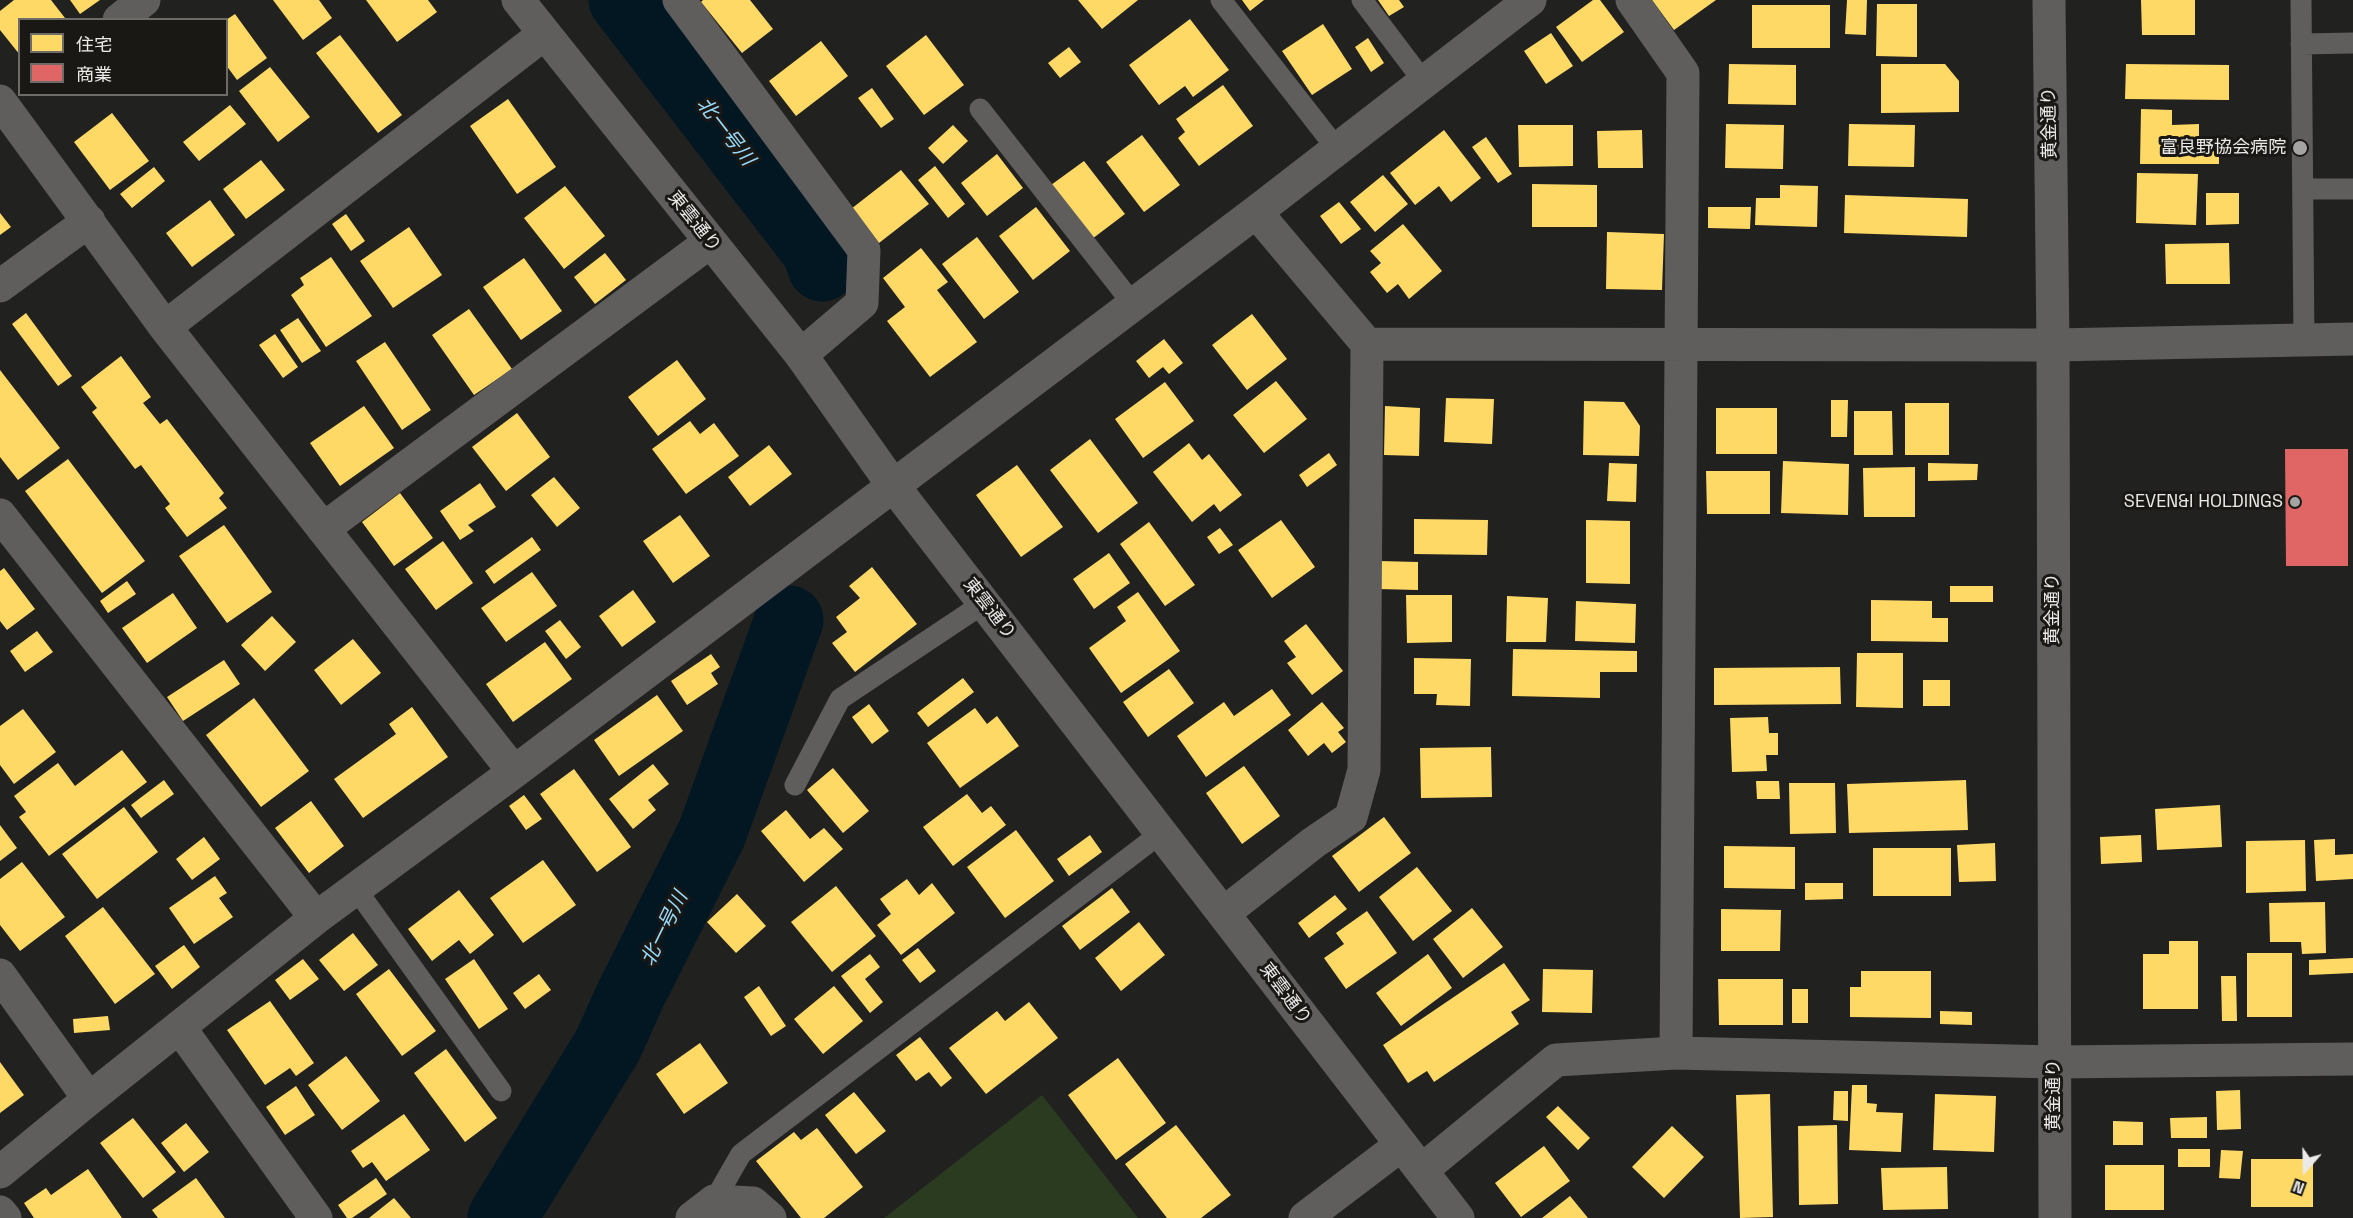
<!DOCTYPE html>
<html>
<head>
<meta charset="utf-8">
<style>
	body { margin:0 }
	#map { position:relative; width:2353px; height:1218px; overflow:hidden; background:#212120; font-family:"Space Grotesk","Noto Sans JP",sans-serif }
	canvas { display:block }
	.legend { position:absolute; left:18px; top:18px; width:210px; height:78px; box-sizing:border-box; background:#191815; border:2px solid #6d6c69; margin:0; padding:8px 10px; list-style:none; font-size:18px; color:#ebeae8 }
	.legend li { display:flex; align-items:center; gap:12px; height:30px }
	.legend b { width:30px; border:2px solid #6d6c69 }
	.north { position:absolute; left:2275px; top:1140px; width:60px; height:60px; -webkit-text-stroke:4px #191815; paint-order:stroke; rotate:200deg; font-size:16px; font-weight:700; line-height:24px; text-align:center; color:#ebeae8 }
	.north::after { content:''; display:block; margin:auto; width:21px; height:27px; background:#ebeae8; clip-path:polygon(50% 0,100% 100%,50% 72%,0 100%) }
</style>
</head>
<body>
<div id="map">
<canvas width="2353" height="1218"></canvas>
<ul class="legend">
<li><b style="height:16px;background:#ffd966"></b>住宅</li>
<li><b style="height:16px;background:#e06666"></b>商業</li>
</ul>
<div class="north">N</div>
</div>
<script>
const c = document.querySelector('canvas').getContext('2d');
c.lineJoin = 'round';
function fillPath(path, color) { c.fillStyle = color; c.fill(path, 'evenodd'); }
const toPath = rows => new Path2D(rows.map(r => 'M' + r).join(''));
function trace(path, color, width, dash) { c.strokeStyle = color; c.lineWidth = width; c.lineCap = dash ? 'butt' : 'round'; c.setLineDash(dash || []); c.stroke(path); }
function write(font, color, halo, rows, align = 'center') {
  c.font = font + ' "Space Grotesk","Noto Sans JP",sans-serif'; c.lineWidth = 6; c.setLineDash([]); c.textBaseline = 'middle'; c.strokeStyle = halo; c.fillStyle = color; for (const [text, x, y, turn = 0] of rows) {
    c.save(); c.translate(x, y); c.rotate((+turn || 0) * Math.PI / 180); c.textAlign = isNaN(turn) ? turn : align; if (halo) c.strokeText(text, 0, 0); c.fillText(text, 0, 0); c.restore();
  }
}
const green = toPath([
	[1042,1095,1138,1218,884,1218]
]);
const homes = toPath([
	[14,0,51,0,65,18,20,20,20,55,0,30,0,11],
	[70,0,100,0,80,14],
	[273,0,319,0,332,18,303,40],
	[366,0,428,0,437,12,397,42],
	[703,0,750,0,773,29,742,53,701,2],
	[1078,0,1138,0,1102,29],
	[1242,0,1264,0,1250,11],
	[1378,0,1399,0,1404,7,1389,16],
	[1593,0,1600,0,1624,32,1582,62,1556,27],
	[1652,0,1716,0,1674,30],
	[1847,0,1867,0,1866,35,1845,34],
	[2141,0,2195,0,2195,35,2142,35],
	[1877,4,1917,4,1917,57,1876,56],
	[1752,5,1830,5,1830,48,1752,48],
	[235,14,267,58,237,80,226,65,226,20],
	[1190,19,1229,70,1193,97,1185,86,1159,105,1129,65],
	[1323,24,1352,69,1312,95,1282,51],
	[1551,33,1573,66,1546,84,1524,51],
	[340,35,402,115,378,133,316,53],
	[926,35,964,85,924,115,886,66],
	[1368,38,1384,63,1371,72,1355,47],
	[821,41,848,76,796,116,769,81],
	[1069,47,1081,62,1060,78,1048,63],
	[1729,64,1796,65,1796,105,1728,104],
	[1881,64,1945,64,1959,81,1959,112,1881,113],
	[2126,64,2229,65,2229,100,2125,99],
	[270,67,310,117,278,142,239,91],
	[1223,85,1253,126,1199,166,1178,138,1185,132,1176,119],
	[872,88,894,119,881,128,858,98],
	[508,99,556,167,517,194,470,126],
	[230,105,246,124,199,161,183,142],
	[2141,109,2172,110,2172,125,2199,124,2199,139,2219,139,2219,164,2140,164],
	[112,113,149,161,110,190,74,142],
	[1726,124,1784,125,1783,169,1725,168],
	[1849,124,1915,125,1914,167,1848,166],
	[953,125,968,141,943,164,928,148],
	[1518,125,1573,125,1573,166,1519,167],
	[1444,130,1481,178,1451,202,1439,186,1415,205,1390,173],
	[1642,130,1643,168,1598,168,1597,131],
	[1142,135,1180,185,1144,212,1106,162],
	[1486,137,1512,174,1498,183,1472,147],
	[997,154,1023,188,987,216,961,183],
	[261,160,285,190,246,219,223,189],
	[1084,161,1125,214,1092,239,1051,185],
	[935,166,965,204,948,218,918,180],
	[154,167,165,181,132,208,120,194],
	[901,170,929,204,879,243,851,209],
	[2137,173,2198,174,2196,225,2136,223],
	[1383,175,1408,204,1375,232,1350,202],
	[1532,184,1597,185,1597,227,1532,227],
	[1780,185,1818,186,1817,227,1755,225,1756,198,1780,198],
	[565,186,605,236,564,269,524,218],
	[2206,193,2239,193,2239,224,2206,225],
	[1845,195,1968,199,1967,237,1844,233],
	[210,200,235,235,192,267,166,233],
	[1339,202,1361,229,1341,244,1320,216],
	[1036,207,1070,251,1033,280,999,236],
	[1708,207,1751,207,1750,229,1708,228],
	[0,213,11,227,0,235],
	[346,214,365,241,351,251,332,224],
	[1403,224,1442,271,1409,299,1398,284,1387,293,1370,272,1381,263,1370,251],
	[409,227,442,275,393,308,360,261],
	[1607,232,1664,234,1662,290,1606,289],
	[977,237,1019,292,984,319,942,264],
	[2229,243,2230,284,2166,284,2165,244],
	[921,248,948,282,937,290,977,342,930,377,887,321,905,307,883,278],
	[605,253,626,280,595,304,574,277],
	[331,257,372,316,326,347,291,295,304,285,300,278],
	[524,258,562,311,521,340,483,287],
	[469,309,512,369,474,395,432,335],
	[26,313,72,376,58,386,12,324],
	[1252,314,1287,359,1247,390,1212,345],
	[298,318,321,351,302,363,280,330],
	[275,334,298,367,283,378,259,345],
	[1164,339,1183,363,1169,374,1163,367,1149,378,1136,361],
	[385,342,431,410,402,430,356,361],
	[121,356,151,397,143,403,160,424,167,419,224,493,219,498,227,508,187,537,165,508,170,504,141,465,135,469,92,412,97,408,81,387],
	[677,360,706,399,658,436,628,397],
	[0,370,60,448,18,480,0,457],
	[1276,381,1307,419,1264,453,1233,415],
	[1165,382,1194,421,1143,458,1115,419],
	[1446,398,1494,399,1492,444,1444,442],
	[1831,400,1848,400,1847,437,1831,437],
	[1584,401,1624,402,1640,426,1639,456,1583,455],
	[1905,403,1949,403,1949,455,1905,455],
	[364,406,394,448,340,486,310,443],
	[1385,406,1420,408,1419,456,1384,455],
	[1716,408,1777,408,1777,454,1716,454],
	[1854,411,1892,411,1893,455,1854,455],
	[517,413,550,457,506,491,472,447],
	[690,421,700,434,714,423,739,456,686,494,652,449],
	[1090,439,1138,503,1098,533,1050,470],
	[1189,443,1202,460,1209,454,1242,495,1220,512,1214,504,1192,522,1153,472],
	[769,445,792,474,750,506,728,477],
	[1329,453,1337,465,1307,487,1299,475],
	[68,459,145,561,102,593,25,491],
	[1783,461,1849,464,1848,515,1781,513],
	[1609,463,1637,464,1636,502,1607,501],
	[1928,463,1978,464,1977,480,1928,481],
	[1017,465,1063,527,1021,557,976,495],
	[1915,467,1915,517,1864,517,1863,468],
	[1706,471,1770,471,1770,514,1707,514],
	[554,477,580,508,557,527,531,495],
	[480,483,496,507,468,525,474,531,460,540,440,511],
	[400,493,433,538,394,566,362,522],
	[680,515,710,556,673,583,643,541],
	[1414,519,1488,520,1487,555,1414,554],
	[1281,520,1315,567,1272,598,1238,550],
	[1586,520,1630,521,1630,584,1586,583],
	[1149,522,1195,585,1165,606,1120,544],
	[224,525,272,592,227,623,179,556],
	[1220,528,1233,545,1219,554,1207,537],
	[532,537,541,550,494,584,485,571],
	[443,541,473,583,436,610,405,569],
	[1109,553,1130,583,1094,609,1073,579],
	[1379,561,1418,562,1418,590,1378,589],
	[872,567,917,624,855,672,832,643,847,632,836,617,860,598,849,586],
	[4,568,35,609,7,630,0,621,0,571],
	[532,572,557,606,506,642,481,608],
	[127,581,136,594,108,613,100,601],
	[1950,586,1993,586,1993,602,1950,602],
	[633,590,656,622,622,647,599,616],
	[1138,592,1180,651,1121,693,1089,648,1126,621,1117,607],
	[173,593,197,628,147,663,122,628],
	[1406,595,1452,595,1452,642,1407,643],
	[1507,596,1548,598,1546,642,1506,642],
	[1871,600,1932,601,1932,618,1948,618,1948,642,1871,641],
	[1576,601,1636,604,1635,643,1575,641],
	[272,616,296,642,265,671,241,645],
	[560,620,581,647,566,659,545,631],
	[1306,624,1343,671,1312,695,1287,663,1296,657,1284,641],
	[37,631,53,652,25,672,10,651],
	[353,639,381,673,341,705,314,670],
	[545,642,572,679,513,722,486,684],
	[1513,649,1637,651,1637,672,1600,672,1600,698,1512,696],
	[1857,653,1903,653,1903,708,1856,707],
	[711,654,720,667,711,673,718,684,687,705,671,681],
	[1414,658,1471,659,1470,706,1436,705,1437,694,1414,694],
	[224,660,240,684,183,721,167,697],
	[1840,667,1841,704,1714,705,1714,668],
	[1169,669,1194,703,1148,737,1123,702],
	[963,678,974,692,928,727,917,713],
	[1923,680,1950,680,1950,706,1923,706],
	[1272,689,1291,715,1206,777,1177,736,1224,702,1234,716],
	[657,695,683,731,619,776,594,740],
	[254,698,309,771,261,807,206,735],
	[1322,702,1344,728,1338,732,1346,742,1332,753,1324,743,1308,756,1288,730],
	[869,704,889,731,872,744,852,717],
	[412,707,448,757,363,818,334,779,396,734,389,724],
	[975,708,987,724,997,716,1019,746,960,788,927,743],
	[23,709,56,752,14,784,0,765,0,726],
	[1768,717,1769,733,1778,733,1778,755,1766,755,1767,771,1732,772,1730,718],
	[1491,747,1492,797,1421,798,1420,748],
	[122,750,147,782,49,856,19,817,26,812,14,796,58,763,75,786],
	[653,764,669,784,648,800,656,810,633,829,609,799],
	[1244,766,1280,816,1242,844,1206,793],
	[833,768,869,811,843,833,807,790],
	[574,769,631,847,597,872,540,794],
	[164,780,174,794,141,818,131,805],
	[1966,780,1968,830,1849,833,1847,784],
	[1756,781,1779,781,1780,799,1757,799],
	[1789,783,1835,783,1836,833,1790,834],
	[967,794,982,813,991,806,1006,825,953,866,923,827],
	[524,795,542,819,526,830,509,806],
	[311,801,344,846,309,873,275,828],
	[2220,805,2222,847,2157,850,2155,809],
	[124,807,158,852,97,899,62,854],
	[786,810,810,839,824,828,843,849,804,882,761,831],
	[1384,817,1411,853,1359,892,1332,856],
	[0,825,17,848,0,861],
	[1016,830,1054,881,1005,918,967,867],
	[1090,835,1102,852,1069,876,1057,859],
	[2141,835,2142,862,2101,864,2100,837],
	[204,837,220,859,192,880,176,859],
	[2335,839,2335,855,2353,854,2353,879,2316,881,2314,840],
	[2305,840,2306,891,2246,893,2246,841],
	[1995,843,1996,881,1959,882,1957,845],
	[1724,846,1795,847,1795,889,1724,888],
	[1873,848,1951,848,1951,896,1873,896],
	[543,860,576,905,523,943,490,898],
	[22,862,65,917,20,951,0,925,0,879],
	[1417,867,1452,911,1413,941,1379,897],
	[215,876,227,893,219,898,233,917,194,944,169,908],
	[907,879,919,895,932,883,955,913,901,955,877,925,891,914,880,899],
	[1805,883,1843,883,1843,899,1805,900],
	[836,886,876,936,832,972,791,922],
	[1112,888,1130,912,1080,950,1062,926],
	[459,890,494,935,470,954,459,940,432,961,408,929],
	[737,894,766,926,736,953,707,922],
	[1335,895,1347,909,1309,938,1298,923],
	[2325,902,2326,953,2302,954,2301,942,2270,942,2269,903],
	[103,907,155,974,115,1004,65,936],
	[1472,908,1503,947,1463,978,1433,939],
	[1721,909,1781,910,1780,951,1721,951],
	[1367,911,1397,953,1346,989,1324,958,1344,944,1336,933],
	[1139,922,1165,955,1121,991,1095,958],
	[353,933,378,965,344,991,319,960],
	[2169,941,2198,941,2198,1009,2143,1009,2143,954,2169,954],
	[184,945,200,967,172,989,155,966],
	[918,948,936,971,920,983,902,960],
	[2247,953,2292,953,2292,1017,2247,1017],
	[870,954,880,967,865,979,883,1002,870,1013,841,976],
	[1428,954,1452,988,1401,1026,1376,993],
	[2353,958,2353,973,2309,975,2309,960],
	[303,959,319,979,290,1000,275,980],
	[474,959,508,1009,479,1029,445,979],
	[1504,963,1530,1000,1511,1012,1519,1024,1434,1082,1427,1071,1408,1083,1383,1045],
	[389,969,436,1031,402,1056,356,994],
	[1543,969,1593,970,1592,1013,1542,1012],
	[1861,971,1931,971,1931,1018,1850,1017,1850,987,1861,987],
	[539,974,551,990,525,1009,513,993],
	[2221,976,2236,976,2237,1021,2222,1021],
	[1718,979,1783,979,1783,1025,1719,1025],
	[759,986,786,1026,771,1036,744,997],
	[834,986,863,1021,823,1054,794,1019],
	[1792,989,1808,989,1808,1023,1792,1023],
	[270,1001,314,1063,296,1076,290,1068,265,1085,227,1030],
	[1029,1002,1058,1038,986,1094,949,1048,997,1011,1005,1021],
	[1940,1011,1972,1012,1972,1025,1940,1024],
	[108,1016,110,1030,74,1033,73,1019],
	[920,1037,952,1078,941,1087,929,1072,916,1081,896,1055],
	[700,1043,728,1083,684,1114,656,1074],
	[446,1049,497,1118,465,1142,414,1073],
	[346,1056,380,1101,342,1130,308,1085],
	[1118,1058,1166,1123,1116,1160,1068,1095],
	[0,1062,24,1095,0,1113],
	[1852,1085,1867,1085,1867,1103,1877,1104,1876,1112,1903,1113,1901,1152,1849,1150],
	[296,1086,315,1115,285,1135,266,1107],
	[2240,1090,2241,1129,2217,1130,2216,1091],
	[1834,1091,1848,1091,1848,1121,1833,1120],
	[854,1092,886,1131,856,1154,825,1115],
	[1770,1094,1773,1217,1740,1218,1736,1095],
	[1935,1094,1996,1096,1994,1152,1933,1150],
	[1558,1106,1590,1138,1578,1150,1546,1117],
	[404,1114,430,1150,386,1181,372,1162,363,1168,351,1151],
	[2207,1117,2207,1138,2171,1138,2170,1118],
	[133,1118,176,1172,143,1198,100,1143],
	[2113,1121,2143,1122,2143,1145,2113,1145],
	[186,1123,209,1152,184,1172,161,1143],
	[1176,1125,1231,1195,1201,1218,1167,1218,1125,1164],
	[1837,1125,1838,1204,1799,1205,1798,1126],
	[1672,1126,1704,1157,1664,1198,1632,1167],
	[817,1128,863,1187,824,1218,801,1218,756,1161,794,1132,801,1140],
	[1544,1146,1570,1181,1521,1217,1495,1183],
	[2178,1149,2210,1149,2210,1167,2178,1167],
	[2221,1150,2243,1151,2240,1179,2219,1178],
	[2251,1159,2313,1159,2313,1207,2251,1207],
	[2105,1165,2164,1165,2164,1210,2105,1210],
	[1947,1167,1948,1209,1883,1210,1881,1168],
	[88,1169,122,1218,34,1218,24,1203,46,1188,51,1195],
	[196,1178,225,1218,158,1218,152,1210],
	[376,1178,387,1194,352,1218,347,1218,338,1205],
	[1570,1196,1588,1218,1542,1218],
	[394,1198,411,1218,369,1218]
]);
const shops = toPath([
	[2285,449,2348,449,2348,566,2286,566]
]);
const river = toPath([
	[623,0,816,250,822,267],
	[502,1218,608,1045,630,996,712,833,789,620]
]);
const lane = toPath([
	[1221,0,1337,149],
	[1362,0,1424,82],
	[2301,0,2304,340],
	[2301,44,2353,43],
	[980,109,1133,304],
	[2303,189,2353,189],
	[795,785,840,699,984,603],
	[356,889,501,1091],
	[714,1201,741,1154,1161,833]
]);
const street = toPath([
	[679,0,864,250,862,303,801,355],
	[1632,0,1683,73,1676,1053],
	[119,20,144,0],
	[0,101,165,327,514,772],
	[0,286,89,221],
	[165,327,544,34],
	[1367,344,2053,345,2353,339],
	[0,515,316,918],
	[323,529,710,242],
	[1224,913,1313,843,1351,817,1364,770,1367,344,1256,212],
	[0,975,89,1099],
	[180,1028,316,1218],
	[1422,1170,1556,1060,1676,1053,2054,1062,2353,1059],
	[0,1172,89,1099,316,918,514,772,1256,212,1530,0],
	[0,1212,5,1218],
	[692,1218,714,1201,753,1203,770,1218],
	[1305,1218,1401,1145]
]);
const secondary = toPath([
	[518,0,801,355,892,484,1458,1218],
	[2049,0,2053,345,2055,1218]
]);
const markers = [
	[2300,148,8,"#a4a4a2"],
	[2295,502,6,"#a4a4a2"]
];
const streetNames = [
	["黄金通り",2050,123,-91],
	["東雲通り",694,222,51],
	["東雲通り",989,609,52],
	["黄金通り",2053,609,-90],
	["東雲通り",1285,994,53],
	["黄金通り",2054,1095,-90]
];
const poiNames = [
	["富良野協会病院",2286,148],
	["SEVEN&I HOLDINGS",2283,502]
];
const waterNames = [
	["北一号川",725,132,52],
	["北一号川",665,929,-64]
];
fillPath(green, '#2b3b1f');
fillPath(homes, '#ffd966');
fillPath(shops, '#e06666');
trace(river, '#031723', 69);
trace(lane, '#5f5e5d', 21);
trace(street, '#5f5e5d', 33);
trace(secondary, '#5f5e5d', 33);
for (const [x, y, r, color] of markers) { const dot = new Path2D(); dot.arc(x, y, r, 0, 2 * Math.PI); c.fillStyle = color; c.fill(dot); trace(dot, '#191815', 2); }
write('18px', '#ebeae8', '#191815', streetNames);
write('18px', '#ebeae8', '#191815', poiNames, 'right');
write('italic 20px', '#97dafb', '#191815', waterNames);
</script>
</body>
</html>
